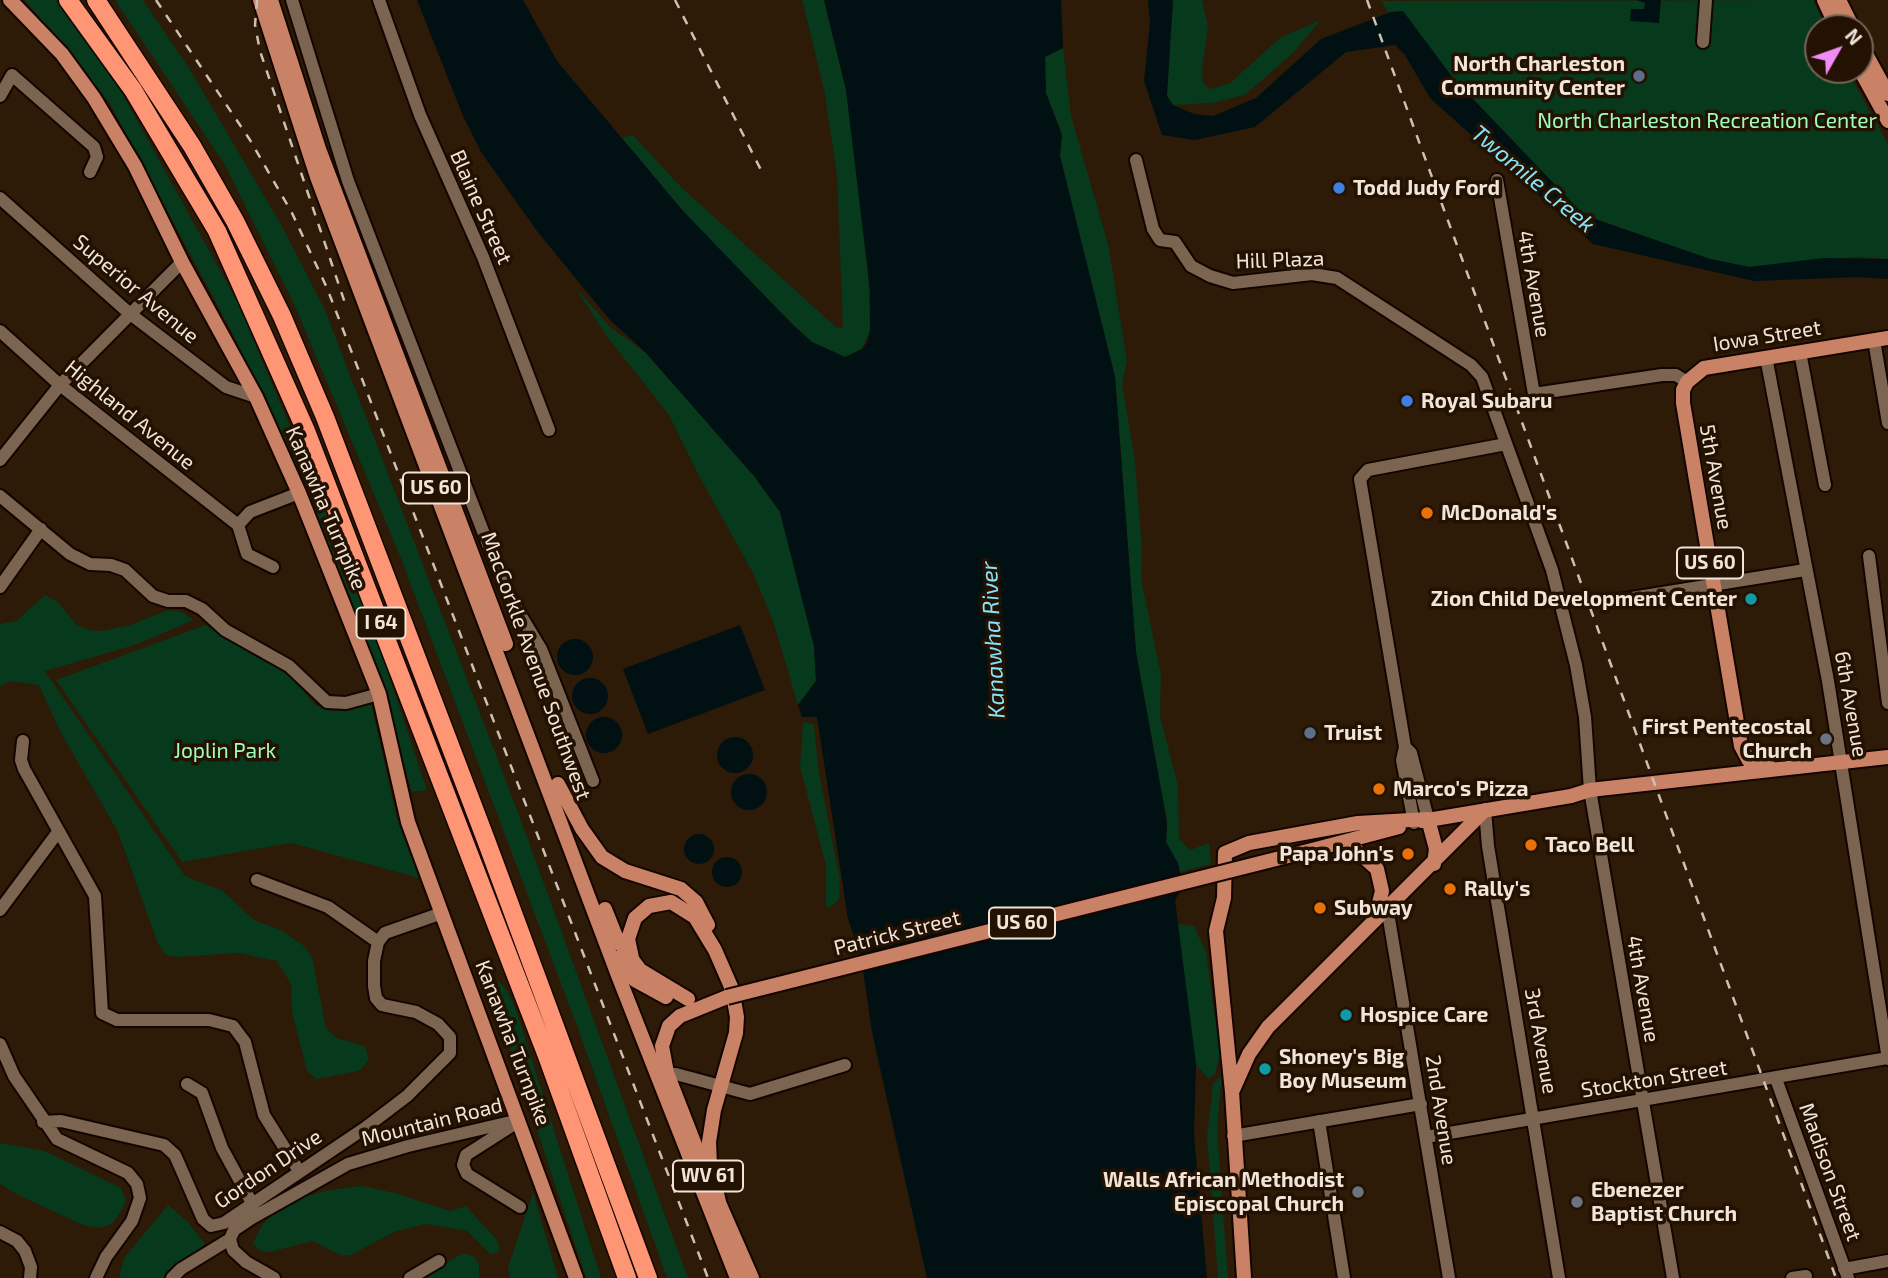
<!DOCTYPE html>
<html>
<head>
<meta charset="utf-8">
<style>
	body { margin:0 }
	#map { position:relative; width:1888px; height:1278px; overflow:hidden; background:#2d1a07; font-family:"Exo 2",sans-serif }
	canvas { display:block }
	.north { position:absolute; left:1804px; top:14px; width:70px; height:70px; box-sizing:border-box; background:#231101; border:2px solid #756557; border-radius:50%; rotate:50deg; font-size:19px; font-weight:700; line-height:28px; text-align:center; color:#f1e4d8 }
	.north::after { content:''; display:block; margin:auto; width:24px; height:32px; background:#f18bf5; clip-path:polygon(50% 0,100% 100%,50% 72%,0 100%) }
</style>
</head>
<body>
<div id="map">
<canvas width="1888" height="1278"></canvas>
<div class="north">N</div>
</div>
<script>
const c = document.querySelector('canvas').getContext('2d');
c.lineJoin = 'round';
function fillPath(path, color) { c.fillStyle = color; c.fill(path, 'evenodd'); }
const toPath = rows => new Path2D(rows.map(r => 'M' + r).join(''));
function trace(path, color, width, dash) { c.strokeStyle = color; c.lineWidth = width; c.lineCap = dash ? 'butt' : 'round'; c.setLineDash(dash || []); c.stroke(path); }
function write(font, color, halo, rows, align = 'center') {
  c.font = font + ' "Exo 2",sans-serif'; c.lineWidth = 7; c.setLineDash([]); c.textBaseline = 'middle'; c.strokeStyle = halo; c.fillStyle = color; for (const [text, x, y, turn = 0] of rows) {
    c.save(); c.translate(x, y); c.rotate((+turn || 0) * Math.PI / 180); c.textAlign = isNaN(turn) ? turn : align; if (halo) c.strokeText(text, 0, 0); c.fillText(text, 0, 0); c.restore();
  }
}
const green = toPath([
	[25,0,55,0,108,68,237,301,366,607,427,790,412,792,368,649,235,338,109,102],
	[115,0,143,0,189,68,283,228,325,310,516,807,688,1278,667,1278,580,1034,400,556,294,304,225,165],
	[802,0,824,0,846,90,854,151,868,266,870,330,862,349,845,357,812,342,768,301,683,211,622,138,633,135,680,186,837,328,843,327,837,175,824,89],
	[1173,0,1202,0,1208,26,1202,70,1203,82,1209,89,1230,83,1281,37,1321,20,1294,52,1245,95,1212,103,1173,105,1167,96,1166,81],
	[1813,0,1826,28,1818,28,1818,70,1847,70,1888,144,1888,259,1859,257,1749,267,1710,259,1598,220,1578,209,1453,78,1403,12,1389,13,1381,1],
	[1063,48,1071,116,1108,244,1127,361,1122,385,1135,460,1142,550,1141,578,1161,675,1160,716,1178,786,1179,839,1190,850,1209,843,1211,864,1180,872,1166,842,1167,822,1136,652,1115,377,1060,156,1062,135,1046,93,1045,57],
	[575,287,611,328,646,353,754,476,780,512,814,646,816,681,798,705,773,621,753,573,699,476,669,415,606,335],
	[45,595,58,602,76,624,88,630,102,631,130,625,168,610,182,612,193,620,138,644,45,671,185,876,223,891,254,920,281,930,303,945,312,957,326,1028,336,1038,365,1046,369,1060,359,1071,316,1079,307,1071,292,1012,291,984,277,961,239,953,179,957,166,955,158,944,118,832,60,731,39,685,10,681,0,686,0,624,16,621],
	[206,625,287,671,315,705,334,711,371,703,397,819,419,878,291,843,182,862,56,680],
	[803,722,814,724,818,767,840,880,839,899,831,907,826,907,826,865,800,767],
	[1177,924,1194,926,1206,952,1220,1054,1215,1074,1208,1079,1196,1064],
	[499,982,507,990,517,1013,601,1278,586,1278,489,985],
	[1222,1075,1217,1129,1228,1278,1218,1278,1207,1136,1213,1084],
	[0,1143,45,1151,121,1188,126,1201,120,1213,112,1224,99,1228,83,1225,18,1195,0,1184],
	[362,1186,395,1193,450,1211,466,1206,497,1240,500,1250,491,1255,467,1231,425,1224,394,1232,351,1255,342,1256,313,1241,270,1252,260,1251,253,1243,262,1225,277,1210,297,1199,329,1190],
	[533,1192,558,1278,510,1278,508,1268],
	[168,1205,188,1222,205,1244,167,1278,119,1278,124,1258],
	[463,1253,475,1257,479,1265,479,1278,420,1278]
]);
const water = toPath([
	[417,0,523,0,557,61,683,211,794,326,812,342,845,357,862,349,867,342,870,330,870,290,846,90,824,0,1061,0,1063,48,1045,57,1046,93,1062,135,1060,156,1115,377,1136,652,1167,822,1166,842,1178,863,1183,888,1175,900,1196,1064,1194,1136,1207,1278,927,1278,872,1032,861,956,848,919,817,717,802,717,798,705,816,681,814,646,780,512,754,476,646,353,609,319,537,231,481,152,463,116],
	[1148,0,1173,0,1167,96,1173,105,1194,114,1213,116,1256,98,1321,39,1391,12,1403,11,1453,78,1578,209,1598,220,1710,259,1749,267,1824,258,1888,259,1888,279,1858,277,1754,281,1593,244,1430,98,1405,55,1395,45,1346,52,1255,127,1195,140,1162,135,1144,81,1150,22],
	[1636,0,1661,0,1659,23,1630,21,1631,9,1644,9,1645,3],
	[740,625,765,690,648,734,623,669],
	'557 657a18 18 0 1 1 36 0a18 18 0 1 1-36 0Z',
	'572 696a18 18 0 1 1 36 0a18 18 0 1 1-36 0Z',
	'586 735a18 18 0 1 1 36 0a18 18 0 1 1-36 0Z',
	'717 755a18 18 0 1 1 36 0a18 18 0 1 1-36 0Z',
	'731 792a18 18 0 1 1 36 0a18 18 0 1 1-36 0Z',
	'684 849a15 15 0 1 1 30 0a15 15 0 1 1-30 0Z',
	'712 872a15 15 0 1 1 30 0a15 15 0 1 1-30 0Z'
]);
const minor = toPath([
	[292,0,348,181,506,591,541,649,593,781],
	[379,0,420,115,483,257,549,430],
	[1703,42,1706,0],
	[0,96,12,75,94,147,97,157,90,172],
	[1136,160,1153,229,1160,240,1175,242,1191,266,1210,276,1233,283,1312,274,1337,278,1471,365,1482,377,1552,570,1576,665,1585,717,1590,790,1673,1278],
	[1497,180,1534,394,1662,375,1676,375,1687,382],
	[0,198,129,313,226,387,256,397],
	[0,331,60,385,238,525],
	[1874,340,1888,423],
	[1800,352,1825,485],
	[1766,357,1828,681,1888,1059],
	[0,460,60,385,182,262],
	[0,496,70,554,90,564,111,565,125,570,153,596,168,601,186,601,202,609,225,630,289,666,327,702,346,703,379,694],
	[238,525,250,512,299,493],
	[238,525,247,554,273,567],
	[1869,556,1888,703],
	[0,587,41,529],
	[1607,602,1805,570],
	[23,741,21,760,24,769,95,896,102,1013,117,1020,209,1020,233,1026,245,1042,264,1115,299,1171],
	[1405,747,1360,479,1368,470,1506,444],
	[1485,810,1488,846,1559,1278],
	[1414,823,1402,760,1405,747,1411,753,1428,819],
	[257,880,328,907,378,942],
	[1387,907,1449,1278],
	[0,910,58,832],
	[0,1044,14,1076,57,1139,128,1173,137,1184,140,1198,132,1221,106,1257,96,1278],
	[660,1074,676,1074,750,1094,845,1065],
	[1776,1079,1848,1278],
	[187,1084,202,1093,222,1148,253,1205],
	[1319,1121,1344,1278],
	[43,1122,61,1121,164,1145,175,1155,203,1219,211,1226,224,1223,365,1128,407,1096,450,1053,450,1037,438,1024,416,1012,382,1005,376,998,374,986,374,961,378,942,385,933,442,913],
	[516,1123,466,1155,463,1165,467,1174,520,1207],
	[1233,1136,1421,1104],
	[1426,1137,1888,1058],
	[0,1232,17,1241,25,1251,31,1267,30,1278],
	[1844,1269,1888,1261],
	[172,1278,181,1269,230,1239],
	[274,1278,246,1262,233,1250,230,1239,234,1230,252,1218,348,1164,408,1146,519,1120],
	[410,1278,439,1261],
	[1792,1278,1806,1276]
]);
const major = toPath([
	[10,0,62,54,94,98,135,166,182,262,256,397,299,493,379,694,408,822,576,1278],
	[260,0,317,177,619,978,737,1278],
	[271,0,319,149,506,644],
	[1824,0,1837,28],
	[1839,0,1853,28],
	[1860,43,1888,94],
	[1860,70,1888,121],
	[1771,768,1749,761,1741,746,1683,403,1683,390,1687,382,1704,368,1888,338],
	[558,784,582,829,602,857,625,871,681,889,696,902,708,925],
	[1428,819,1436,849,1434,864],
	[1422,821,1571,796,1590,790,1888,757],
	[1338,846,1355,849,1377,869,1382,891,1376,915],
	[1316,849,1399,827],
	[605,909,617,939,640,970,688,999],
	[617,958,635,980,666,997],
	[632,958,628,939,635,918,649,906,671,902,695,917,715,950,732,989,737,1017,736,1033,714,1110,709,1142,710,1165,720,1206],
	[1233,1090,1249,1054,1268,1027,1485,810],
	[706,1173,667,1073,662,1046,669,1026,680,1016,727,997],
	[717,1198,752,1278],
	[1244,1278,1232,1092,1216,931,1224,898,1225,853,1249,843,1358,823,1428,819]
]);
const highway = toPath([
	[68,0,133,90,217,231,306,431,547,1056,627,1278],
	[96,0,192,146,235,221,282,316,325,417,486,840,648,1278]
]);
const rail = toPath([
	[156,0,250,140,292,213,327,288,708,1278],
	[257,0,255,25,260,51,347,309],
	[675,0,763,174],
	[1367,0,1836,1278]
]);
const majorBridge = toPath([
	[727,997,1316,849]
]);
const markers = [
	[1639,76,7,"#5c6f8a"],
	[1339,188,7,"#3f7fe0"],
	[1407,401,7,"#3f7fe0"],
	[1427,513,7,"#e8710a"],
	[1751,599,7,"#0f9aa8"],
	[1310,733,7,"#5c6f8a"],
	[1826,739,7,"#6b7280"],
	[1379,789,7,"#e8710a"],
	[1531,845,7,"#e8710a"],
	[1408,854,7,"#e8710a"],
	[1450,889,7,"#e8710a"],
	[1320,908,7,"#e8710a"],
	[1346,1015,7,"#0f9aa8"],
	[1265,1069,7,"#0f9aa8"],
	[1358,1192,7,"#6b7280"],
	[1577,1202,7,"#6b7280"]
];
const shields = [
	[436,488,66],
	[1710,563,66],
	[381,623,49],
	[1022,923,66],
	[708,1176,70]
];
const shieldNames = [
	["US 60",436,488],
	["US 60",1710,563],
	["I 64",381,623],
	["US 60",1022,923],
	["WV 61",708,1176]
];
const poiNames = [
	["North Charleston",1625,64,"right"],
	["Community Center",1625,88,"right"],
	["Todd Judy Ford",1353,188],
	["Royal Subaru",1421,401],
	["McDonald's",1441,513],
	["Zion Child Development Center",1737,599,"right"],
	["First Pentecostal",1812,727,"right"],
	["Church",1812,751,"right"],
	["Truist",1324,733],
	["Marco's Pizza",1393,789],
	["Taco Bell",1545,845],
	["Papa John's",1394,854,"right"],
	["Rally's",1464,889],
	["Subway",1334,908],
	["Hospice Care",1360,1015],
	["Shoney's Big",1279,1057],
	["Boy Museum",1279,1081],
	["Walls African Methodist",1344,1180,"right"],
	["Episcopal Church",1344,1204,"right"],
	["Ebenezer",1591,1190],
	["Baptist Church",1591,1214]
];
const parkNames = [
	["North Charleston Recreation Center",1707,121],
	["Joplin Park",225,751]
];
const streetNames = [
	["Blaine Street",481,207,66],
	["Hill Plaza",1280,260,-2],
	["4th Avenue",1534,284,80],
	["Superior Avenue",136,289,40],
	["Iowa Street",1767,336,-9],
	["Highland Avenue",130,415,39],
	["5th Avenue",1716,477,80],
	["Kanawha Turnpike",326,508,67],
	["MacCorkle Avenue Southwest",536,666,70],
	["6th Avenue",1851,704,80],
	["Patrick Street",897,933,-14],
	["4th Avenue",1643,989,80],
	["3rd Avenue",1541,1041,80],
	["Kanawha Turnpike",513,1043,69],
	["Stockton Street",1654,1079,-9],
	["2nd Avenue",1441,1110,81],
	["Mountain Road",432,1122,-14],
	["Gordon Drive",268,1169,-34],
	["Madison Street",1830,1172,70]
];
const waterNames = [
	["Twomile Creek",1533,179,40],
	["Kanawha River",993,640,-93]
];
fillPath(green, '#07391d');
fillPath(water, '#011013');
trace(minor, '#140500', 16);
trace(major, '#140500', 18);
trace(highway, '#140500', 21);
trace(minor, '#7c6550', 12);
trace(major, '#ca8266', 14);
trace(highway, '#fe9575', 18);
trace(rail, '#cec0b3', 2.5, [9, 9]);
trace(majorBridge, '#140500', 18, []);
trace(majorBridge, '#ca8266', 14);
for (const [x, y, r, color] of markers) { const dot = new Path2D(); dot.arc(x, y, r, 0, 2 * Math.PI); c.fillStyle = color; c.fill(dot); trace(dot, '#231101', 2.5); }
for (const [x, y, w] of shields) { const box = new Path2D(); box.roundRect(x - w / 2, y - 15.5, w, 31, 5); c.fillStyle = '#231101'; c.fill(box); trace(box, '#f1e4d8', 2); }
write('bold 19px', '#f1e4d8', null, shieldNames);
write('bold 21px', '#f1e4d8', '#231101', poiNames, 'left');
write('21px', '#9efdbc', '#231101', parkNames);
write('21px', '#f1e4d8', '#231101', streetNames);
write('italic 23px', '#85e4fa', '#231101', waterNames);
</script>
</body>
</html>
